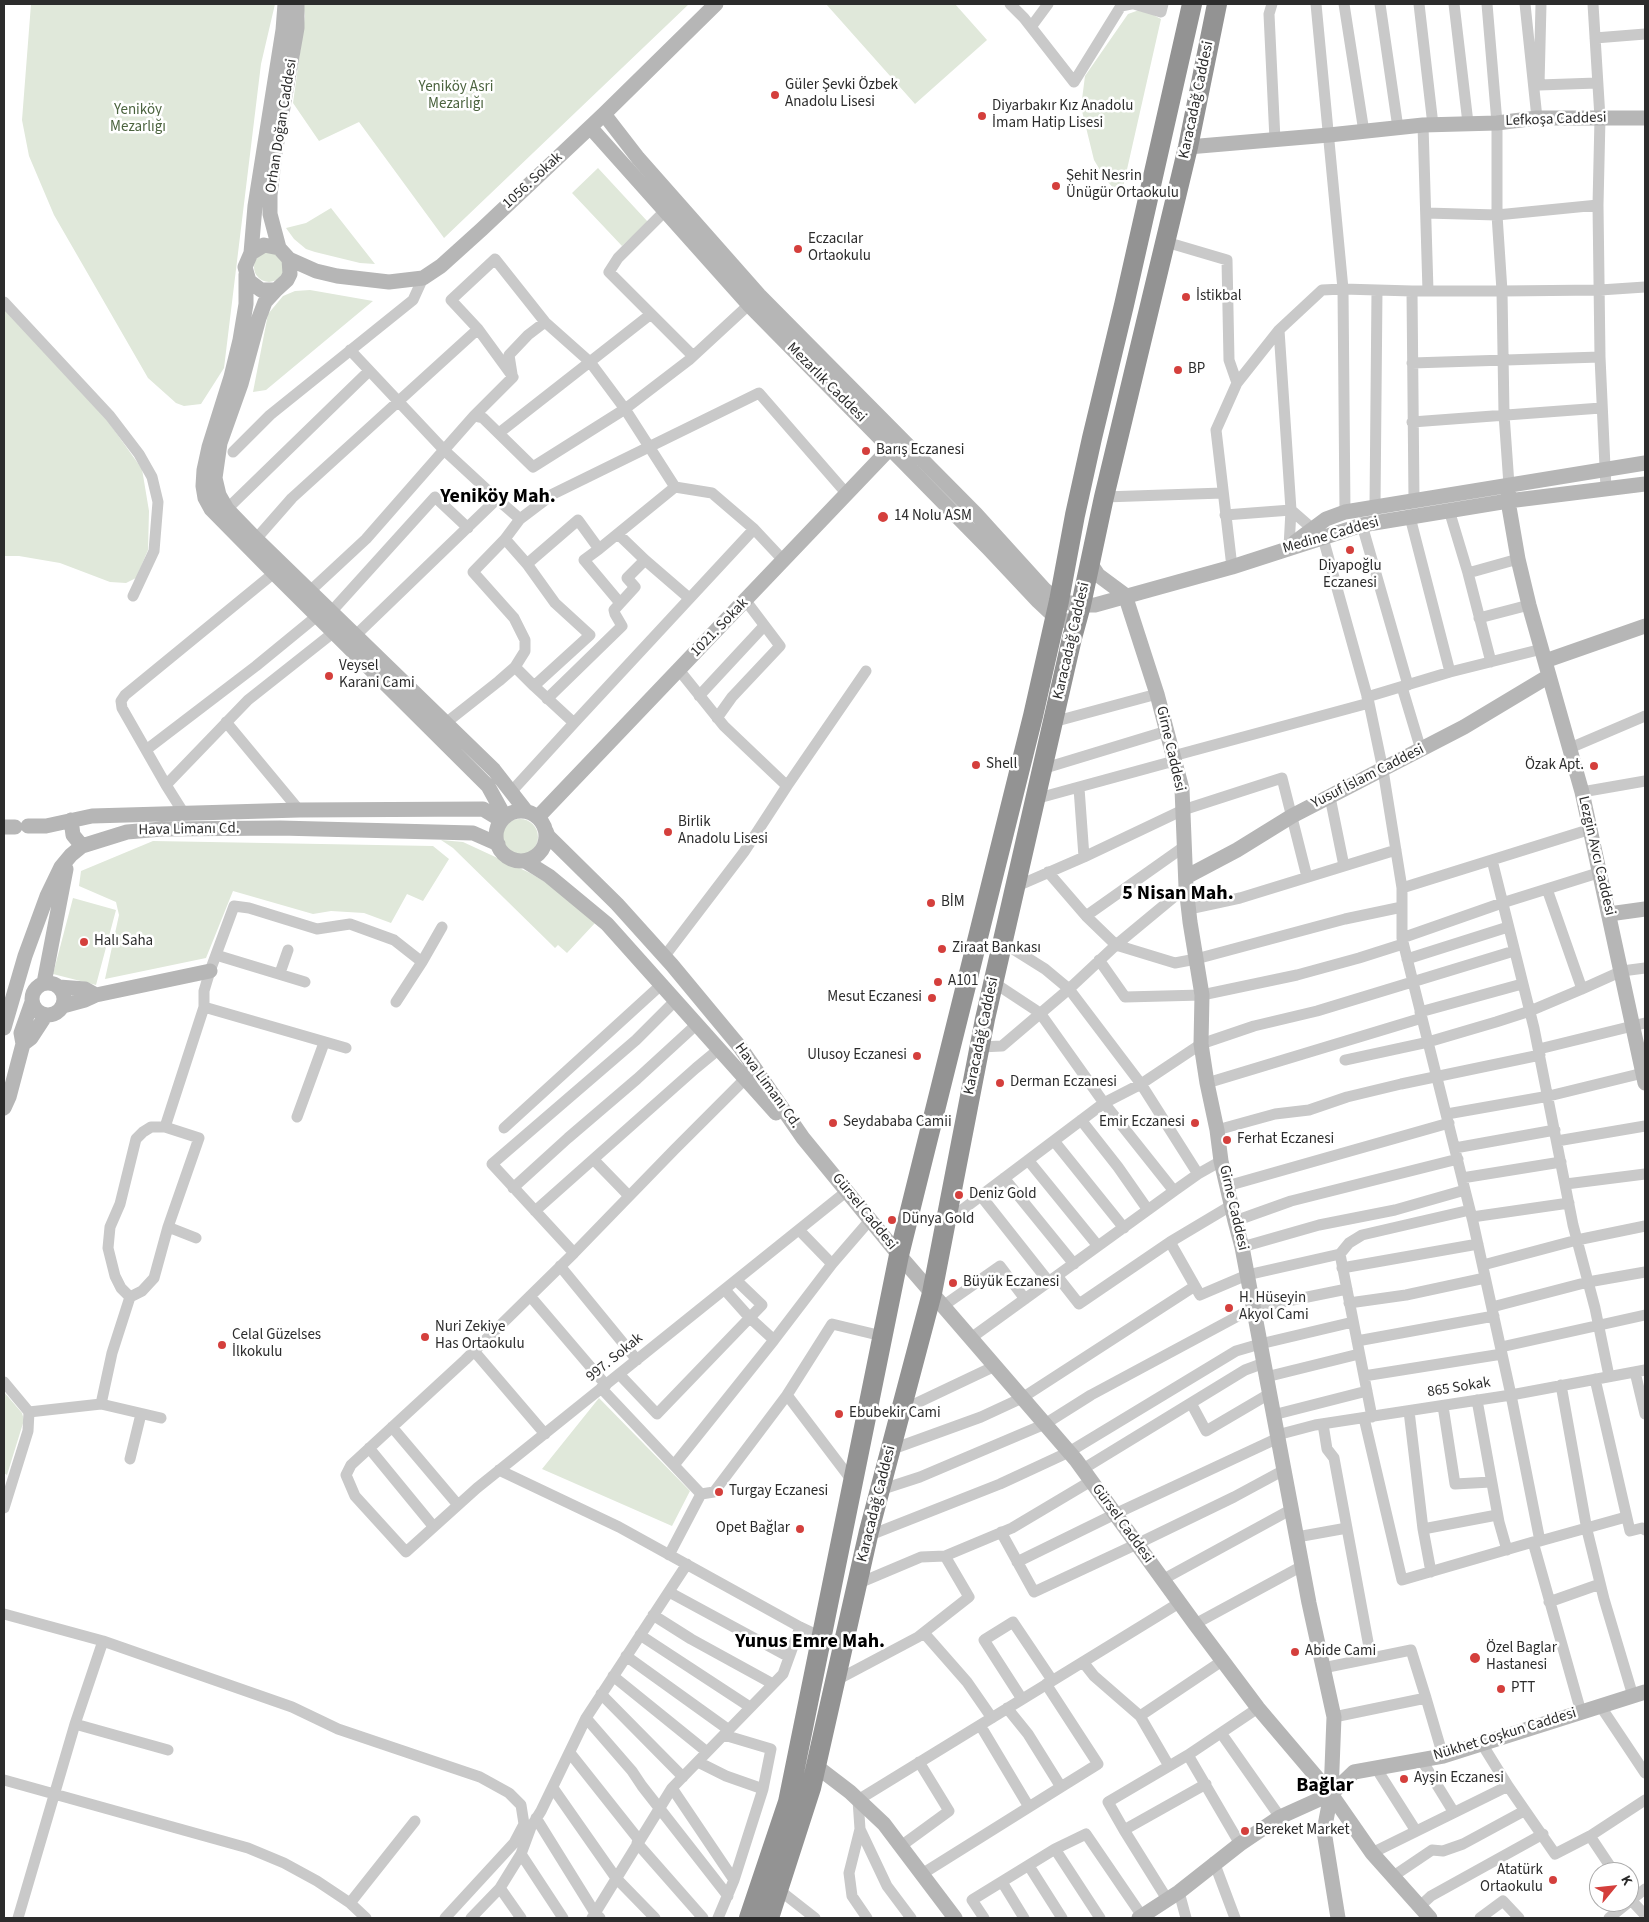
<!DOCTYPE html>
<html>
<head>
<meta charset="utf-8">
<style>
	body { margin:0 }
	#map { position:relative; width:1649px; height:1922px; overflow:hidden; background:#fff; font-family:"Source Sans 3",sans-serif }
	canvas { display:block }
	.frame { position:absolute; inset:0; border:5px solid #2c2c2c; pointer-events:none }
	.north { position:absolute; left:1589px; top:1862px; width:50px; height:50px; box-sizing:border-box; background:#fff; border:1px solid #ababab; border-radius:50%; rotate:62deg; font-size:14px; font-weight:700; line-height:20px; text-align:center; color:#2c2c2c }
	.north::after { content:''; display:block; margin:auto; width:18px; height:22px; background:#d43f3c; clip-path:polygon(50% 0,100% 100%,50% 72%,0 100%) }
</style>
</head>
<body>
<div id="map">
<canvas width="1649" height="1922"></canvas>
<div class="frame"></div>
<div class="north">K</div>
</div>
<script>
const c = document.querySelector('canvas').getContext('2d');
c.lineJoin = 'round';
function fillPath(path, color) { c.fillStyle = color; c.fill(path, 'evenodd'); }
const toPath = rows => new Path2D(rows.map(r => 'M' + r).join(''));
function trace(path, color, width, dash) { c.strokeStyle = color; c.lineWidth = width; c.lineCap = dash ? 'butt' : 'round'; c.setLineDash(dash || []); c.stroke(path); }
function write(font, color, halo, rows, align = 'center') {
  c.font = font + ' "Source Sans 3",sans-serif'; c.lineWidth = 5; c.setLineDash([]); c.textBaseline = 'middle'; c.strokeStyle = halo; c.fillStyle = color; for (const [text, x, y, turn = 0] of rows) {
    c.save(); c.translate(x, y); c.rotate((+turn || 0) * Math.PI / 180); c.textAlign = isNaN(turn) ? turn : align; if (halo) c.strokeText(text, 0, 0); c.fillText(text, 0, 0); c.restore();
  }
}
const green = toPath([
	[31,4,275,4,261,64,224,368,201,404,184,406,176,403,148,378,54,215,29,156,22,120],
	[303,4,689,4,444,238,359,122,319,141,293,103,305,16],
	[826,4,955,4,987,40,915,104],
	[1142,9,1161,19,1121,196,1106,180,1094,160,1081,107,1085,76,1128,14],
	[598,168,648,222,622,246,572,193],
	[331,208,375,264,360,263,315,252,306,249,294,239,286,228,306,223],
	'254 267a15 15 0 1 1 30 0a15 15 0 1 1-30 0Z',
	[310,290,373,301,266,390,253,392,268,314,283,296,295,291],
	[4,309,107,420,142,469,149,511,148,550,136,578,126,583,110,582,60,563,19,556,4,556],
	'502 837a18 18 0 1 1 36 0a18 18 0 1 1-36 0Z',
	[441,840,463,842,530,873,557,889,595,923,567,953,558,945,555,948,453,848],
	[153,841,433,846,449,859,423,901,407,894,391,923,364,913,331,911,313,914,233,891,206,958,105,979,119,915,116,902,79,886,81,871],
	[73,898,116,910,96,985,53,974],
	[4,1392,22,1413,24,1420,7,1475,4,1473],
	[599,1398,690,1491,672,1526,542,1469]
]);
const street = toPath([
	[1010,4,1024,18,1074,82,1121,6,1131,4],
	[1134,4,1161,12,1163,4],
	[1272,4,1269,14,1275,140],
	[1344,4,1364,132],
	[1380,4,1398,128],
	[1419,4,1433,125],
	[1454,4,1468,123],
	[1487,4,1497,123,1497,215,1502,291,1504,414,1509,485],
	[1525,4,1537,118],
	[1541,4,1539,85,1597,83],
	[1593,4,1600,118,1598,205,1600,357,1606,489],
	[1031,27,1048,4],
	[1595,38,1645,34],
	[1423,125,1428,291],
	[665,211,618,258,609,272,693,356],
	[1426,213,1497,215,1598,205],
	[1166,242,1227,260,1229,360,1237,383],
	[1412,291,1414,500],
	[4,302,110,416,139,454,152,477,158,502,154,551,133,596],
	[478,329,451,300,495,259,545,322,590,362,625,409,675,487,712,493,754,529,784,561],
	[1279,330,1322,290,1343,289,1316,4],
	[350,350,444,450,474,416,483,418,533,467,625,409,689,360,754,300],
	[1412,363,1600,357],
	[512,374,509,355,528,335,545,322],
	[1412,422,1601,408],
	[499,433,651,314],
	[233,452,270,415,413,300,423,278],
	[1104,497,1223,493],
	[497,499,520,519,553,494,759,393,846,493],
	[1375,506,1377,290],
	[227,509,369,371],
	[1449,510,1468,573,1491,662],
	[1345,512,1343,289,1412,291,1502,291,1600,290,1645,287],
	[1225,515,1291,510,1323,538,1369,703,1383,770,1402,888,1402,938,1473,1222,1511,1395,1540,1541,1626,1517],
	[1410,517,1450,672],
	[1362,525,1408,685],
	[256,539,292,498,478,329,513,377,474,416],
	[505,539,520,519],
	[599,549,584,560,620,603],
	[645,560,689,598],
	[1232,567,1216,430,1237,383,1279,330,1291,510,1289,547],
	[1468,573,1518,559],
	[310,591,366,539,444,450,497,499,356,635],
	[331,612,435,497,468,528],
	[1479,618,1529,605],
	[515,667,534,686],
	[679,670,724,726,787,786,866,671],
	[1402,687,1421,750],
	[699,696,764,626],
	[1367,697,1450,672,1542,649],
	[547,699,622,626,615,614,614,610,635,587,627,578,645,560,618,534],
	[717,718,732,697,780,646,746,601],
	[226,722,299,810],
	[447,722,499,681,515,667,525,651,525,640,514,618,473,572,505,539,527,564],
	[1053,722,1157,694],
	[574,723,754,529],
	[1570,748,1645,716],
	[146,750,256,666,317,616],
	[1173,756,1369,703],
	[1042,769,1167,731],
	[166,785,248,700,334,632],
	[1079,788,1084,857,1183,810,1282,778,1307,877],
	[511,792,574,723,534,686,590,635,555,603,527,564,578,520,599,549,675,487],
	[1582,792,1645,781],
	[1330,797,1344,866],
	[1035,799,1174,761],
	[183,812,166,785,122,708,121,701,125,695,274,573],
	[1492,860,1534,1028,1573,1225,1595,1308,1609,1376],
	[1048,872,1086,916,1185,846],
	[1015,887,1084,857],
	[1402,888,1591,829],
	[1547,889,1582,989,1622,971,1645,968],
	[1189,909,1240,898,1396,850],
	[1086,916,1116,945,1175,963,1196,959,1345,919,1402,907],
	[1402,938,1502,903,1601,872],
	[1002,942,1045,969,1069,989,1141,1084,1198,1174,1221,1161],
	[216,955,305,982],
	[664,957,744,852,787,786],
	[1407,959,1508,927],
	[1099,960,1125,997,1202,995,1297,975,1359,958,1403,944],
	[422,962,442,927],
	[280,973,288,950],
	[993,982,1040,1013,1104,1103,1174,1191,1198,1174],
	[676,1000,636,1040,492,1164,574,1253,674,1150,745,1079],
	[204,1007,346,1048],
	[1420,1012,1522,984],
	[980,1047,1002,1046,1069,989,1116,945,1186,887],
	[1539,1049,1645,1023],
	[1345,1060,1428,1042,1496,1022,1530,1011,1582,989],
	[1207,1083,1422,1018],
	[1447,1114,1549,1096,1643,1073],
	[297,1117,324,1043],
	[1081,1120,1118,1167,1148,1210],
	[165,1127,204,1007,204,991,210,971,234,906,249,908,317,929,350,924,394,940,422,962,396,1002],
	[504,1128,662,984],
	[1217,1130,1275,1114,1309,1110,1347,1097,1401,1084,1540,1055],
	[1054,1141,1124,1228],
	[1557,1141,1645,1126],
	[1455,1148,1555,1130],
	[594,1160,629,1196],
	[1028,1160,1098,1246],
	[1004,1178,1074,1264],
	[1462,1178,1561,1162],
	[1566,1184,1645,1174],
	[1227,1186,1449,1123],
	[513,1188,568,1138,637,1079,697,1024],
	[981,1196,1049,1282],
	[535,1211,696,1068,719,1049],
	[1472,1217,1569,1203],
	[1235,1221,1291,1201,1458,1159],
	[946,1222,1104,1103,1141,1084,1201,1044,1254,1026,1317,1011,1514,951],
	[168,1227,196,1238],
	[799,1230,832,1264,870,1220],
	[1170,1242,1200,1295,1247,1275,1340,1254,1372,1417],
	[1242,1247,1319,1225,1395,1210,1465,1190],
	[574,1253,465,1360,351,1465,346,1475,355,1496,406,1552,477,1488,847,1191],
	[1340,1254,1349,1243,1362,1235,1470,1210],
	[1483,1265,1577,1240,1645,1226],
	[560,1266,637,1360],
	[1342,1268,1478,1244],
	[1057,1276,1079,1304,1170,1242,1232,1205],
	[725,1290,750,1318,774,1340,832,1264],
	[530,1296,606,1385],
	[1349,1303,1406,1295,1485,1278],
	[943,1306,1000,1266,1025,1299],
	[1492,1307,1588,1282,1645,1272],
	[971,1338,1174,1191],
	[1357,1341,1494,1316],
	[1501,1347,1645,1315],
	[474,1351,545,1434],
	[1635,1372,1645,1414],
	[619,1374,657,1414,762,1305,737,1281],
	[1364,1376,1502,1354],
	[1266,1377,1359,1354],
	[1595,1379,1630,1531,1642,1528,1645,1530],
	[4,1382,29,1412,28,1431,4,1508],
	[1561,1385,1587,1530,1604,1599,1633,1696],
	[601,1388,701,1494,669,1555],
	[787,1395,832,1324,882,1336],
	[1477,1400,1499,1522,1507,1550],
	[1191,1403,1206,1431,1269,1394],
	[101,1404,112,1353,130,1297,142,1291,154,1278,168,1227,199,1138,165,1127,151,1127,143,1132,136,1139,120,1204,110,1227,108,1248,115,1276,121,1288,130,1297],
	[1443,1406,1455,1484,1491,1482],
	[900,1411,995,1366],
	[1409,1411,1423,1529,1497,1515],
	[29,1412,101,1404,161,1418],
	[1273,1415,1367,1391],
	[1364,1418,1402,1580,1533,1542],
	[1323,1424,1327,1449,1334,1458,1371,1658],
	[392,1427,458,1505],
	[1277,1435,1315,1425,1511,1395,1645,1370],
	[369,1448,433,1526],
	[890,1450,981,1417,1022,1398,1195,1286],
	[130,1459,141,1414],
	[674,1465,774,1340],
	[1083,1469,1245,1370,1264,1363],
	[499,1470,619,1527,800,1627,821,1637],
	[880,1490,920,1477,1045,1424,1091,1395,1253,1308,1347,1289],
	[701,1494,714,1492,787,1395,853,1482],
	[1423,1529,1431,1572],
	[1001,1532,1034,1592,1137,1544,1234,1497,1284,1470],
	[868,1536,1000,1484,1069,1452,1236,1351,1260,1344,1353,1322],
	[1297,1537,1347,1528],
	[1540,1541,1533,1542,1581,1712],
	[1017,1562,1115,1514,1278,1438],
	[1162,1580,1292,1509],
	[857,1584,921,1557,945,1556,1012,1528,1091,1481],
	[669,1592,789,1657],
	[1549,1602,1600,1584],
	[4,1614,103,1641,292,1707,338,1729,480,1777,509,1793,521,1805,524,1824,514,1843,445,1918],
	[653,1615,691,1639,773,1684],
	[1195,1624,1302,1566],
	[924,1633,967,1682,992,1718],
	[640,1635,750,1707],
	[626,1656,729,1730],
	[1083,1662,1094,1676,1140,1716,1222,1661],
	[1323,1668,1411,1650,1426,1698],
	[613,1676,707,1752],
	[835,1681,918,1637,969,1597,945,1556],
	[1046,1684,1098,1764,1061,1787],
	[601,1694,683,1777],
	[1022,1699,984,1640,1013,1622,1052,1680],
	[1601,1707,1645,1773],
	[1140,1716,1169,1766],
	[1334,1717,1426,1698,1443,1756],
	[586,1718,632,1771,642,1786,728,1896],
	[75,1724,168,1750],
	[980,1725,1029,1807],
	[1221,1733,1280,1817],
	[570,1753,639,1840],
	[1188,1755,1108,1802,1124,1830,1206,1784],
	[1421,1759,1453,1811],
	[698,1762,726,1776,763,1789],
	[1376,1768,1416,1831],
	[4,1780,248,1848,284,1863,317,1881,350,1903,366,1918],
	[1508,1786,1555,1854,1590,1836,1645,1800],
	[553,1788,616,1878,655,1918],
	[672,1788,734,1880],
	[536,1818,595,1913,600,1918],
	[860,1829,849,1873,852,1896,867,1918],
	[1124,1830,1167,1899],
	[1590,1836,1614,1872],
	[637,1843,703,1918],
	[1240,1844,1188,1755,1258,1708],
	[901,1846,949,1811,919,1762],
	[1055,1849,1100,1918],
	[1372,1853,1508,1786,1482,1744],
	[521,1854,563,1918],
	[1214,1862,1235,1918],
	[1029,1866,1062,1918],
	[922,1874,1061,1787,1028,1734,1007,1708],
	[1392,1877,1432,1850,1443,1851,1463,1844,1524,1811],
	[1002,1882,1024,1918],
	[500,1888,521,1918],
	[778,1889,815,1918],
	[1645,1889,1631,1900,1645,1915],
	[1179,1892,1186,1918],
	[350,1903,415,1821],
	[1419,1907,1431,1896,1543,1834],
	[18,1918,75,1724,103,1641],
	[471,1918,500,1888,521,1854,531,1827,541,1811,586,1718,687,1564],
	[592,1918,672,1788,783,1674,800,1627],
	[718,1918,734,1880,763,1789,771,1749,724,1735],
	[911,1918,887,1886,860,1829,858,1800,1179,1603],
	[984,1918,972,1900,1055,1849,1086,1834,1142,1916],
	[1480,1918,1503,1901,1519,1918],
	[1609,1918,1629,1902]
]);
const secondary = toPath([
	[604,114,638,158,759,295,976,514,1044,589,1059,601,1081,605,1095,605,1232,567,1362,525,1508,501,1645,484],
	[590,127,749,305,989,549,1038,601,1055,617,1075,624],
	[1188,147,1329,135,1423,125,1497,123,1537,118,1645,118],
	[279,248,270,214,270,195,275,153,297,28,297,4],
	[251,253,264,245,279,248,289,259,290,274,287,280,276,290,261,290,249,281,245,267,251,253,255,206,283,30,285,4],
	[289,259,316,271,337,276,389,282,423,278,441,266,482,229,604,114,716,4],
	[246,274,246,304,240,340,231,377,209,447,204,470,203,486,205,498,211,509,274,573,488,786,505,817],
	[276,290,265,302,259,318,241,384,220,443,215,478,219,495,227,509,256,539,494,770,526,811],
	[1509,485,1508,501,1518,559,1529,605,1582,792,1645,1083],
	[1295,542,1326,519,1345,512,1645,463],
	[1090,563,1098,575,1125,595],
	[1125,595,1157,694,1182,789,1186,887,1190,922,1202,995,1201,1044,1207,1083,1217,1130,1221,1161,1235,1221,1242,1247,1309,1603,1334,1717,1331,1794,1324,1831,1338,1918],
	[1545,661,1645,626],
	'496 836a25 25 0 1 1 50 0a25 25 0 1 1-50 0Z',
	[538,817,896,442],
	[71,820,73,835,82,846],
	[28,826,46,826,92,816,299,810,483,809,501,820],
	[4,827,15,827],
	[546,831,548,836,617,904,672,965,740,1047,803,1138,899,1255,1076,1460,1195,1624,1258,1708,1331,1794,1372,1853,1430,1918],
	[525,861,549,876,607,924,776,1113],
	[1186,877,1237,850,1292,816,1464,727,1549,676],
	[1609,914,1645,909],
	'32 999a16 16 0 1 1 32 0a16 16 0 1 1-32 0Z',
	[44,983,66,869],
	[59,987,85,989,96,995],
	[63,1006,85,1000,96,995,210,971],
	[4,1028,25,956,47,896,61,867,71,855,82,846,127,832,162,829,280,828,473,833,498,844],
	[23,1044,31,1038,46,1015],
	[4,1108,9,1097,23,1044,21,1033,32,1002],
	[816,1766,850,1792,884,1824,955,1918],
	[1139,1918,1179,1892,1240,1844,1280,1817,1331,1794,1354,1772,1443,1756,1645,1692]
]);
const highway = toPath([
	[749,1918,788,1802,899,1255,1033,716,1059,601,1075,515,1092,438,1124,305,1192,4],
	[769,1918,811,1788,869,1531,932,1293,985,1019,1072,638,1081,605,1104,497,1188,147,1217,4]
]);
const markers = [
	[775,95,5,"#d43f3c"],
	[982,116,5,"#d43f3c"],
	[1056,186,5,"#d43f3c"],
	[798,249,5,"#d43f3c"],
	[1186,297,5,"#d43f3c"],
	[1178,370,5,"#d43f3c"],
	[866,451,5,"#d43f3c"],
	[883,517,6,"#d43f3c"],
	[1350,550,5,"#d43f3c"],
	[329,676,5,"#d43f3c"],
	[976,765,5,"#d43f3c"],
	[1594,766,5,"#d43f3c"],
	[668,832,5,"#d43f3c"],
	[931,903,5,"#d43f3c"],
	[84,942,5,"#d43f3c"],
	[942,949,5,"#d43f3c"],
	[938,982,5,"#d43f3c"],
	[932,998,5,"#d43f3c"],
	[917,1056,5,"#d43f3c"],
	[1000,1083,5,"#d43f3c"],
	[833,1123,5,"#d43f3c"],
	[1195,1123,5,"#d43f3c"],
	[1227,1140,5,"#d43f3c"],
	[959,1195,5,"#d43f3c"],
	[892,1220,5,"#d43f3c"],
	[953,1283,5,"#d43f3c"],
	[1229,1308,5,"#d43f3c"],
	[425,1337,5,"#d43f3c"],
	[222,1345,5,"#d43f3c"],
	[839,1414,5,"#d43f3c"],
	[719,1492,5,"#d43f3c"],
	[800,1529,5,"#d43f3c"],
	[1295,1652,5,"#d43f3c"],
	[1475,1658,6,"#d43f3c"],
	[1501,1689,5,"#d43f3c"],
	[1404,1779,5,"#d43f3c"],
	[1245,1831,5,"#d43f3c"],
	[1553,1880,5,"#d43f3c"]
];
const poiNames = [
	["Güler Şevki Özbek",785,86],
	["Anadolu Lisesi",785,103],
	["Diyarbakır Kız Anadolu",992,107],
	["İmam Hatip Lisesi",992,124],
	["Şehit Nesrin",1066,177],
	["Ünügür Ortaokulu",1066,194],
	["Eczacılar",808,240],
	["Ortaokulu",808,257],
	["İstikbal",1196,297],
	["BP",1188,370],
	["Barış Eczanesi",876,451],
	["14 Nolu ASM",894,517],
	["Diyapoğlu",1350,567,"center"],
	["Eczanesi",1350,584,"center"],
	["Veysel",339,667],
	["Karani Cami",339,684],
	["Shell",986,765],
	["Özak Apt.",1584,766,"right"],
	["Birlik",678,823],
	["Anadolu Lisesi",678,840],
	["BİM",941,903],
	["Halı Saha",94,942],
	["Ziraat Bankası",952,949],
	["A101",948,982],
	["Mesut Eczanesi",922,998,"right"],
	["Ulusoy Eczanesi",907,1056,"right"],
	["Derman Eczanesi",1010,1083],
	["Seydababa Camii",843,1123],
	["Emir Eczanesi",1185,1123,"right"],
	["Ferhat Eczanesi",1237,1140],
	["Deniz Gold",969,1195],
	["Dünya Gold",902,1220],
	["Büyük Eczanesi",963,1283],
	["H. Hüseyin",1239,1299],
	["Akyol Cami",1239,1316],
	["Nuri Zekiye",435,1328],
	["Has Ortaokulu",435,1345],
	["Celal Güzelses",232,1336],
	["İlkokulu",232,1353],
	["Ebubekir Cami",849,1414],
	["Turgay Eczanesi",729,1492],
	["Opet Bağlar",790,1529,"right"],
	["Özel Baglar",1486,1649],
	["Hastanesi",1486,1666],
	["Abide Cami",1305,1652],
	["PTT",1511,1689],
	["Ayşin Eczanesi",1414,1779],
	["Bereket Market",1255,1831],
	["Atatürk",1543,1871,"right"],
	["Ortaokulu",1543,1888,"right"]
];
const parkNames = [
	["Yeniköy Asri",456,88],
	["Mezarlığı",456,105],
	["Yeniköy",138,111],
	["Mezarlığı",138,128]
];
const streetNames = [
	["Karacadağ Caddesi",1197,100,-78],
	["Lefkoşa Caddesi",1556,120,-2],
	["Orhan Doğan Caddesi",282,126,-81],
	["1056. Sokak",533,181,-43],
	["Mezarlık Caddesi",826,383,45],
	["Medine Caddesi",1331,536,-16],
	["1021. Sokak",720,628,-46],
	["Karacadağ Caddesi",1072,641,-77],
	["Girne Caddesi",1170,749,77],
	["Yusuf İslam Caddesi",1368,777,-27],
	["Hava Limanı Cd.",189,830,-1],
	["Lezgin Avcı Caddesi",1596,856,77],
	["Karacadağ Caddesi",982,1036,-78],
	["Hava Limanı Cd.",767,1086,54],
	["Girne Caddesi",1233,1208,77],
	["Gürsel Caddesi",864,1212,51],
	["997. Sokak",615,1358,-39],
	["865 Sokak",1459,1388,-9],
	["Karacadağ Caddesi",877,1504,-76],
	["Gürsel Caddesi",1122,1524,54],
	["Nükhet Coşkun Caddesi",1505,1735,-17]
];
const districtNames = [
	["Yeniköy Mah.",498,498],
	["5 Nisan Mah.",1178,895],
	["Yunus Emre Mah.",810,1643],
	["Bağlar",1325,1787]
];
fillPath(green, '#e0e8da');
trace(street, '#c9c9c9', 11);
trace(secondary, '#b6b6b6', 15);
trace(highway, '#939393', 20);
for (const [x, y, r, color] of markers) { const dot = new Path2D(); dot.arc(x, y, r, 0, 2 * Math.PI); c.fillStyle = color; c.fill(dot); trace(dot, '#fff', 2); }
write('15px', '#2c2c2c', '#fff', poiNames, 'left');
write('15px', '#4b633e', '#fff', parkNames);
write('15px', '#2c2c2c', '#fff', streetNames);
write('bold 20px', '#000', '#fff', districtNames);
</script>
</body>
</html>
